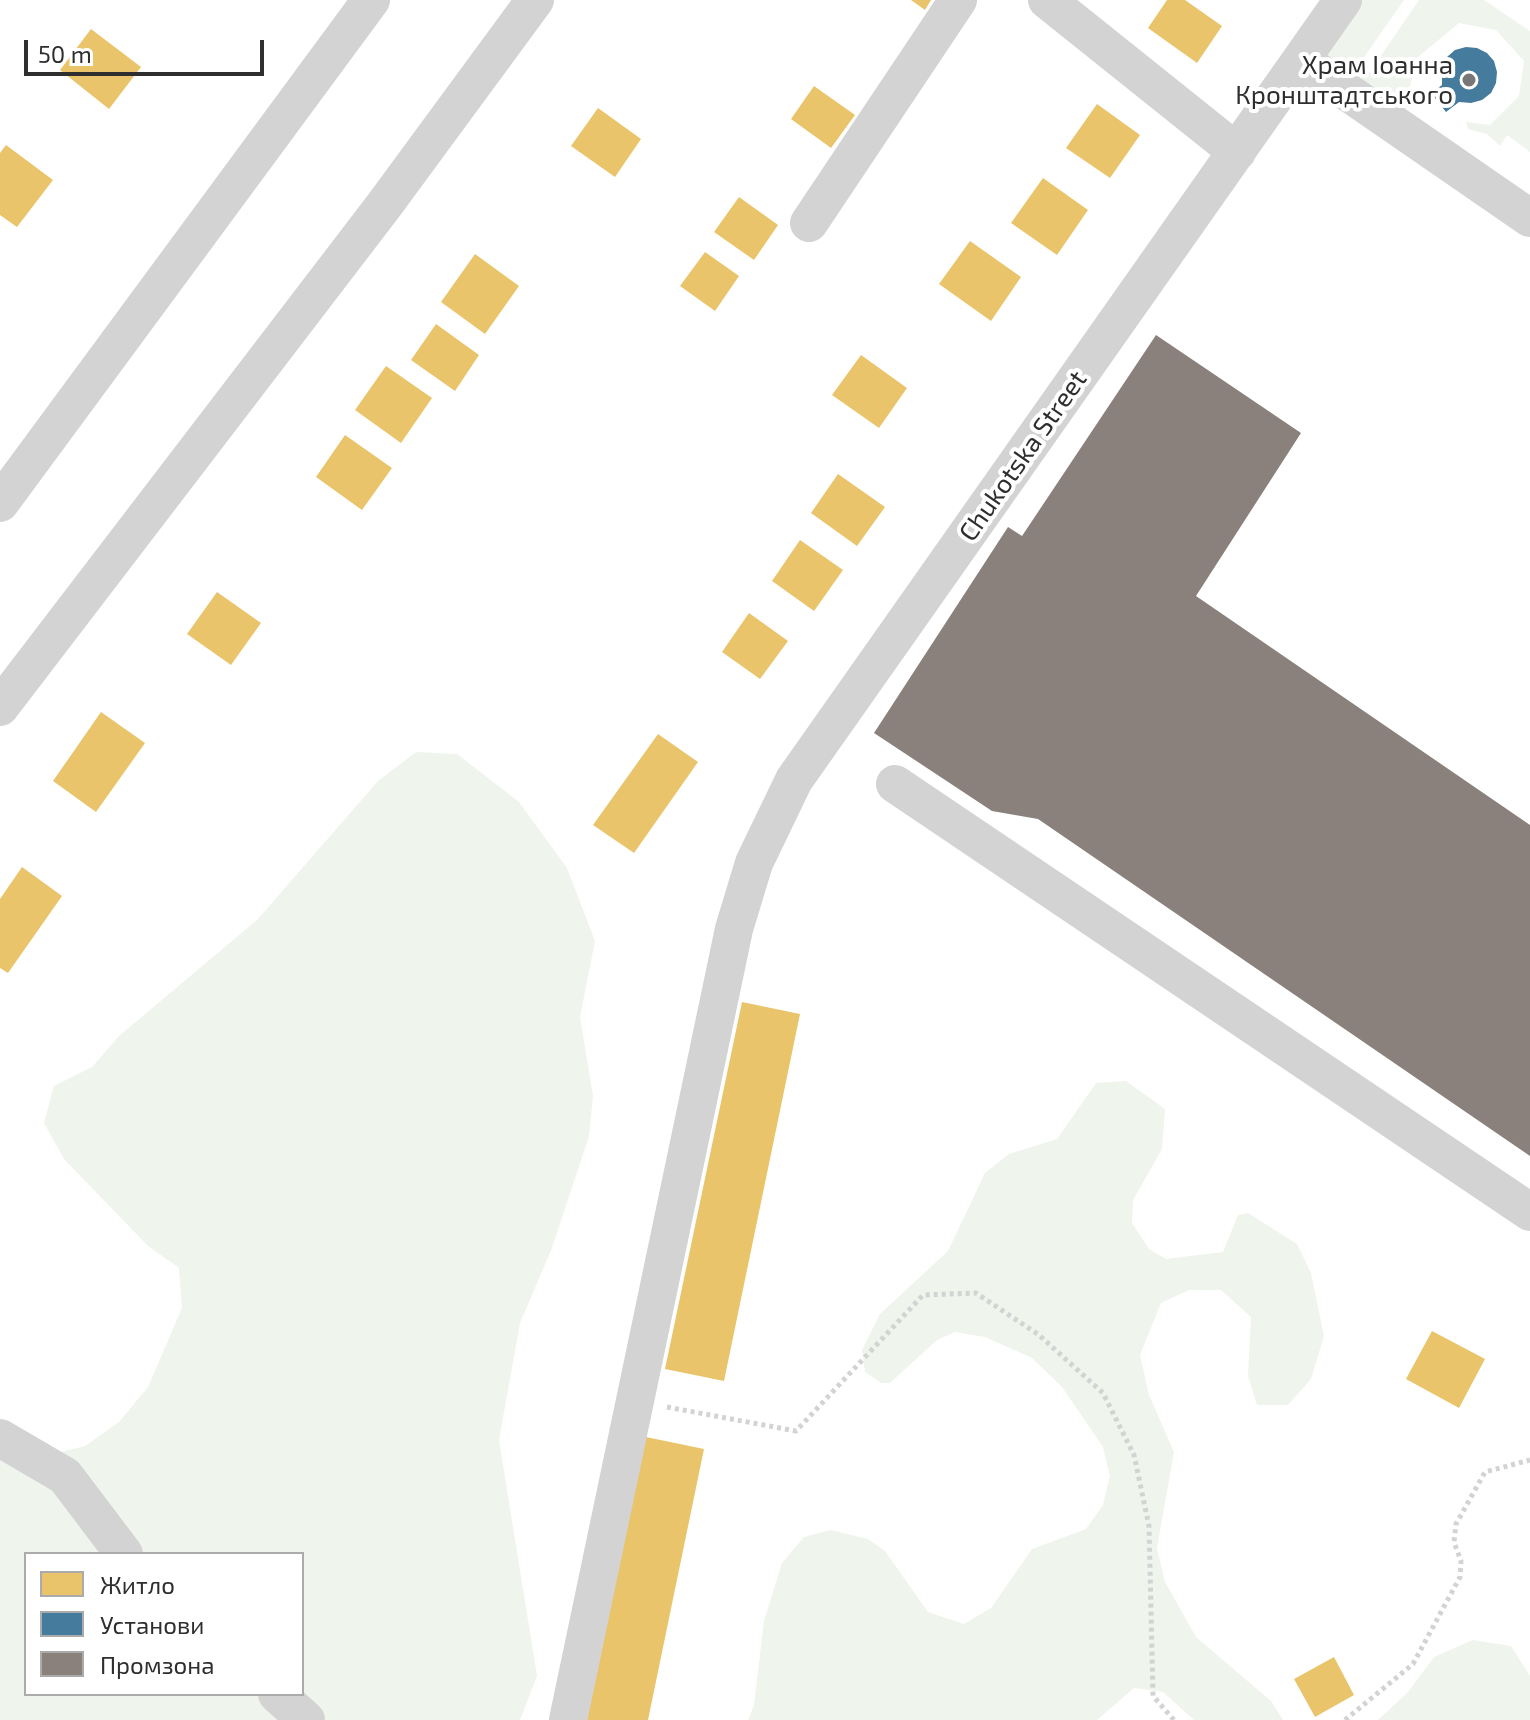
<!DOCTYPE html>
<html>
<head>
<meta charset="utf-8">
<style>
	body { margin:0 }
	#map { position:relative; width:1530px; height:1720px; overflow:hidden; background:#fff; font-family:"Exo 2",sans-serif }
	canvas { display:block }
	.legend { position:absolute; left:24px; top:1552px; width:280px; height:144px; box-sizing:border-box; background:#fff; border:2px solid #ababab; margin:0; padding:10px 14px; list-style:none; font-size:24px; color:#2e2e2e }
	.legend li { display:flex; align-items:center; gap:16px; height:40px }
	.legend b { width:40px; border:2px solid #ababab }
	.scale { position:absolute; left:24px; top:40px; width:240px; height:36px; box-sizing:border-box; border:4px solid #2e2e2e; border-top:0; padding-left:10px; font-size:24px; line-height:28px; white-space:nowrap; color:#2e2e2e; -webkit-text-stroke:6px #fff; paint-order:stroke }
</style>
</head>
<body>
<div id="map">
<canvas width="1530" height="1720"></canvas>
<ul class="legend">
<li><b style="height:22px;background:#e9c46a"></b>Житло</li>
<li><b style="height:22px;background:#457b9d"></b>Установи</li>
<li><b style="height:22px;background:#8a817c"></b>Промзона</li>
</ul>
<div class="scale">50 m</div>
</div>
<script>
const c = document.querySelector('canvas').getContext('2d');
c.lineJoin = 'round';
function fillPath(path, color) { c.fillStyle = color; c.fill(path, 'evenodd'); }
const toPath = rows => new Path2D(rows.map(r => 'M' + r).join(''));
function trace(path, color, width, dash) { c.strokeStyle = color; c.lineWidth = width; c.lineCap = dash ? 'butt' : 'round'; c.setLineDash(dash || []); c.stroke(path); }
function write(font, color, halo, rows, align = 'center') {
  c.font = font + ' "Exo 2",sans-serif'; c.lineWidth = 8; c.setLineDash([]); c.textBaseline = 'middle'; c.strokeStyle = halo; c.fillStyle = color; for (const [text, x, y, turn = 0] of rows) {
    c.save(); c.translate(x, y); c.rotate((+turn || 0) * Math.PI / 180); c.textAlign = isNaN(turn) ? turn : align; if (halo) c.strokeText(text, 0, 0); c.fillText(text, 0, 0); c.restore();
  }
}
const green = toPath([
	[1351,0,1404,0,1353,73,1320,51],
	[1419,0,1484,0,1530,31,1530,152,1507,135,1500,146,1487,134,1468,129,1466,122,1490,125,1519,96,1524,61,1496,30,1459,23,1418,57,1403,112,1356,80,1367,76],
	[416,752,457,754,519,802,567,868,595,941,580,1017,593,1096,589,1136,552,1248,520,1323,499,1440,537,1676,520,1720,0,1720,0,1456,45,1456,85,1446,119,1422,148,1387,182,1308,179,1268,148,1246,64,1159,44,1123,54,1086,92,1067,119,1036,257,920,378,781],
	[26,1554,302,1554,302,1694,26,1694],
	[1126,1081,1165,1109,1162,1149,1133,1200,1132,1223,1149,1249,1166,1259,1223,1252,1238,1215,1248,1213,1297,1244,1311,1273,1324,1336,1311,1379,1288,1405,1257,1405,1248,1376,1251,1317,1221,1290,1189,1290,1161,1303,1140,1355,1149,1395,1174,1452,1157,1548,1165,1582,1196,1637,1271,1701,1283,1720,1194,1720,1163,1692,1134,1688,1097,1720,748,1720,754,1705,764,1621,782,1563,804,1537,831,1530,868,1539,885,1551,928,1612,964,1624,991,1608,1032,1549,1086,1529,1103,1505,1110,1476,1103,1447,1062,1387,1032,1358,985,1337,955,1332,937,1340,890,1383,881,1383,865,1372,862,1350,880,1314,948,1251,985,1173,1009,1154,1057,1139,1096,1083],
	[1473,1640,1511,1646,1530,1676,1530,1720,1378,1720,1408,1692,1434,1657]
]);
const homes = toPath([
	[911,0,931,0,925,10],
	[1167,0,1185,0,1222,26,1197,63,1148,28],
	[91,29,141,67,109,109,60,70],
	[814,86,855,115,831,148,791,119],
	[1097,104,1140,135,1110,178,1066,148],
	[598,108,641,139,615,177,571,146],
	[6,145,53,180,17,227,0,215,0,153],
	[1043,178,1088,210,1057,255,1011,223],
	[739,197,778,225,754,260,714,232],
	[970,241,1021,277,991,321,939,284],
	[705,252,739,276,715,311,680,286],
	[475,254,519,286,485,334,441,302],
	[436,324,479,355,455,391,411,360],
	[861,355,907,388,879,428,832,395],
	[386,366,432,398,401,443,355,410],
	[345,435,392,468,362,510,316,477],
	[838,474,885,507,857,546,811,513],
	[800,540,843,570,814,611,772,581],
	[217,592,261,623,231,665,187,634],
	[749,613,788,641,760,679,722,652],
	[101,712,145,743,96,812,53,781],
	[658,734,698,762,634,853,593,825],
	[22,867,62,896,8,973,0,968,0,899],
	[742,1002,800,1014,724,1381,665,1369],
	[1432,1331,1485,1359,1459,1408,1406,1379],
	[646,1437,704,1449,648,1720,587,1720],
	[1334,1657,1354,1695,1315,1717,1294,1679]
]);
const public = toPath([
	[1466,47,1477,48,1487,53,1494,61,1497,72,1496,83,1491,93,1482,100,1471,103,1459,102,1446,112,1431,93,1442,85,1442,67,1447,57,1455,50]
]);
const industry = toPath([
	[1156,335,1301,433,1196,596,1530,825,1530,1156,1038,819,992,811,874,733,1008,527,1022,536]
]);
const path = toPath([
	[667,1407,796,1431,923,1295,976,1293,1039,1335,1103,1393,1134,1455,1149,1526,1153,1696,1174,1720],
	[1345,1720,1413,1664,1460,1577,1461,1561,1454,1542,1456,1524,1485,1472,1530,1460]
]);
const minor = toPath([
	[1047,0,1237,152],
	[1301,60,1530,218],
	[809,223,958,0],
	[0,503,371,0],
	[0,707,385,204,535,0],
	[895,784,1530,1212],
	[0,1438,65,1476,124,1554],
	[277,1694,306,1720],
	[568,1720,734,929,754,863,794,780,1343,0]
]);
const markers = [
	[1469,80,8,"#777"]
];
const poiNames = [
	["Храм Іоанна",1453,65],
	["Кронштадтського",1453,95]
];
const streetNames = [
	["Chukotska Street",1023,456,-55]
];
fillPath(green, '#eff4ec');
fillPath(homes, '#e9c46a');
fillPath(public, '#457b9d');
fillPath(industry, '#8a817c');
trace(path, '#d3d3d3', 5, [4, 4]);
trace(minor, '#d3d3d3', 38);
for (const [x, y, r, color] of markers) { const dot = new Path2D(); dot.arc(x, y, r, 0, 2 * Math.PI); c.fillStyle = color; c.fill(dot); trace(dot, '#fff', 3); }
write('26px', '#2e2e2e', '#fff', poiNames, 'right');
write('26px', '#2e2e2e', '#fff', streetNames);
</script>
</body>
</html>
